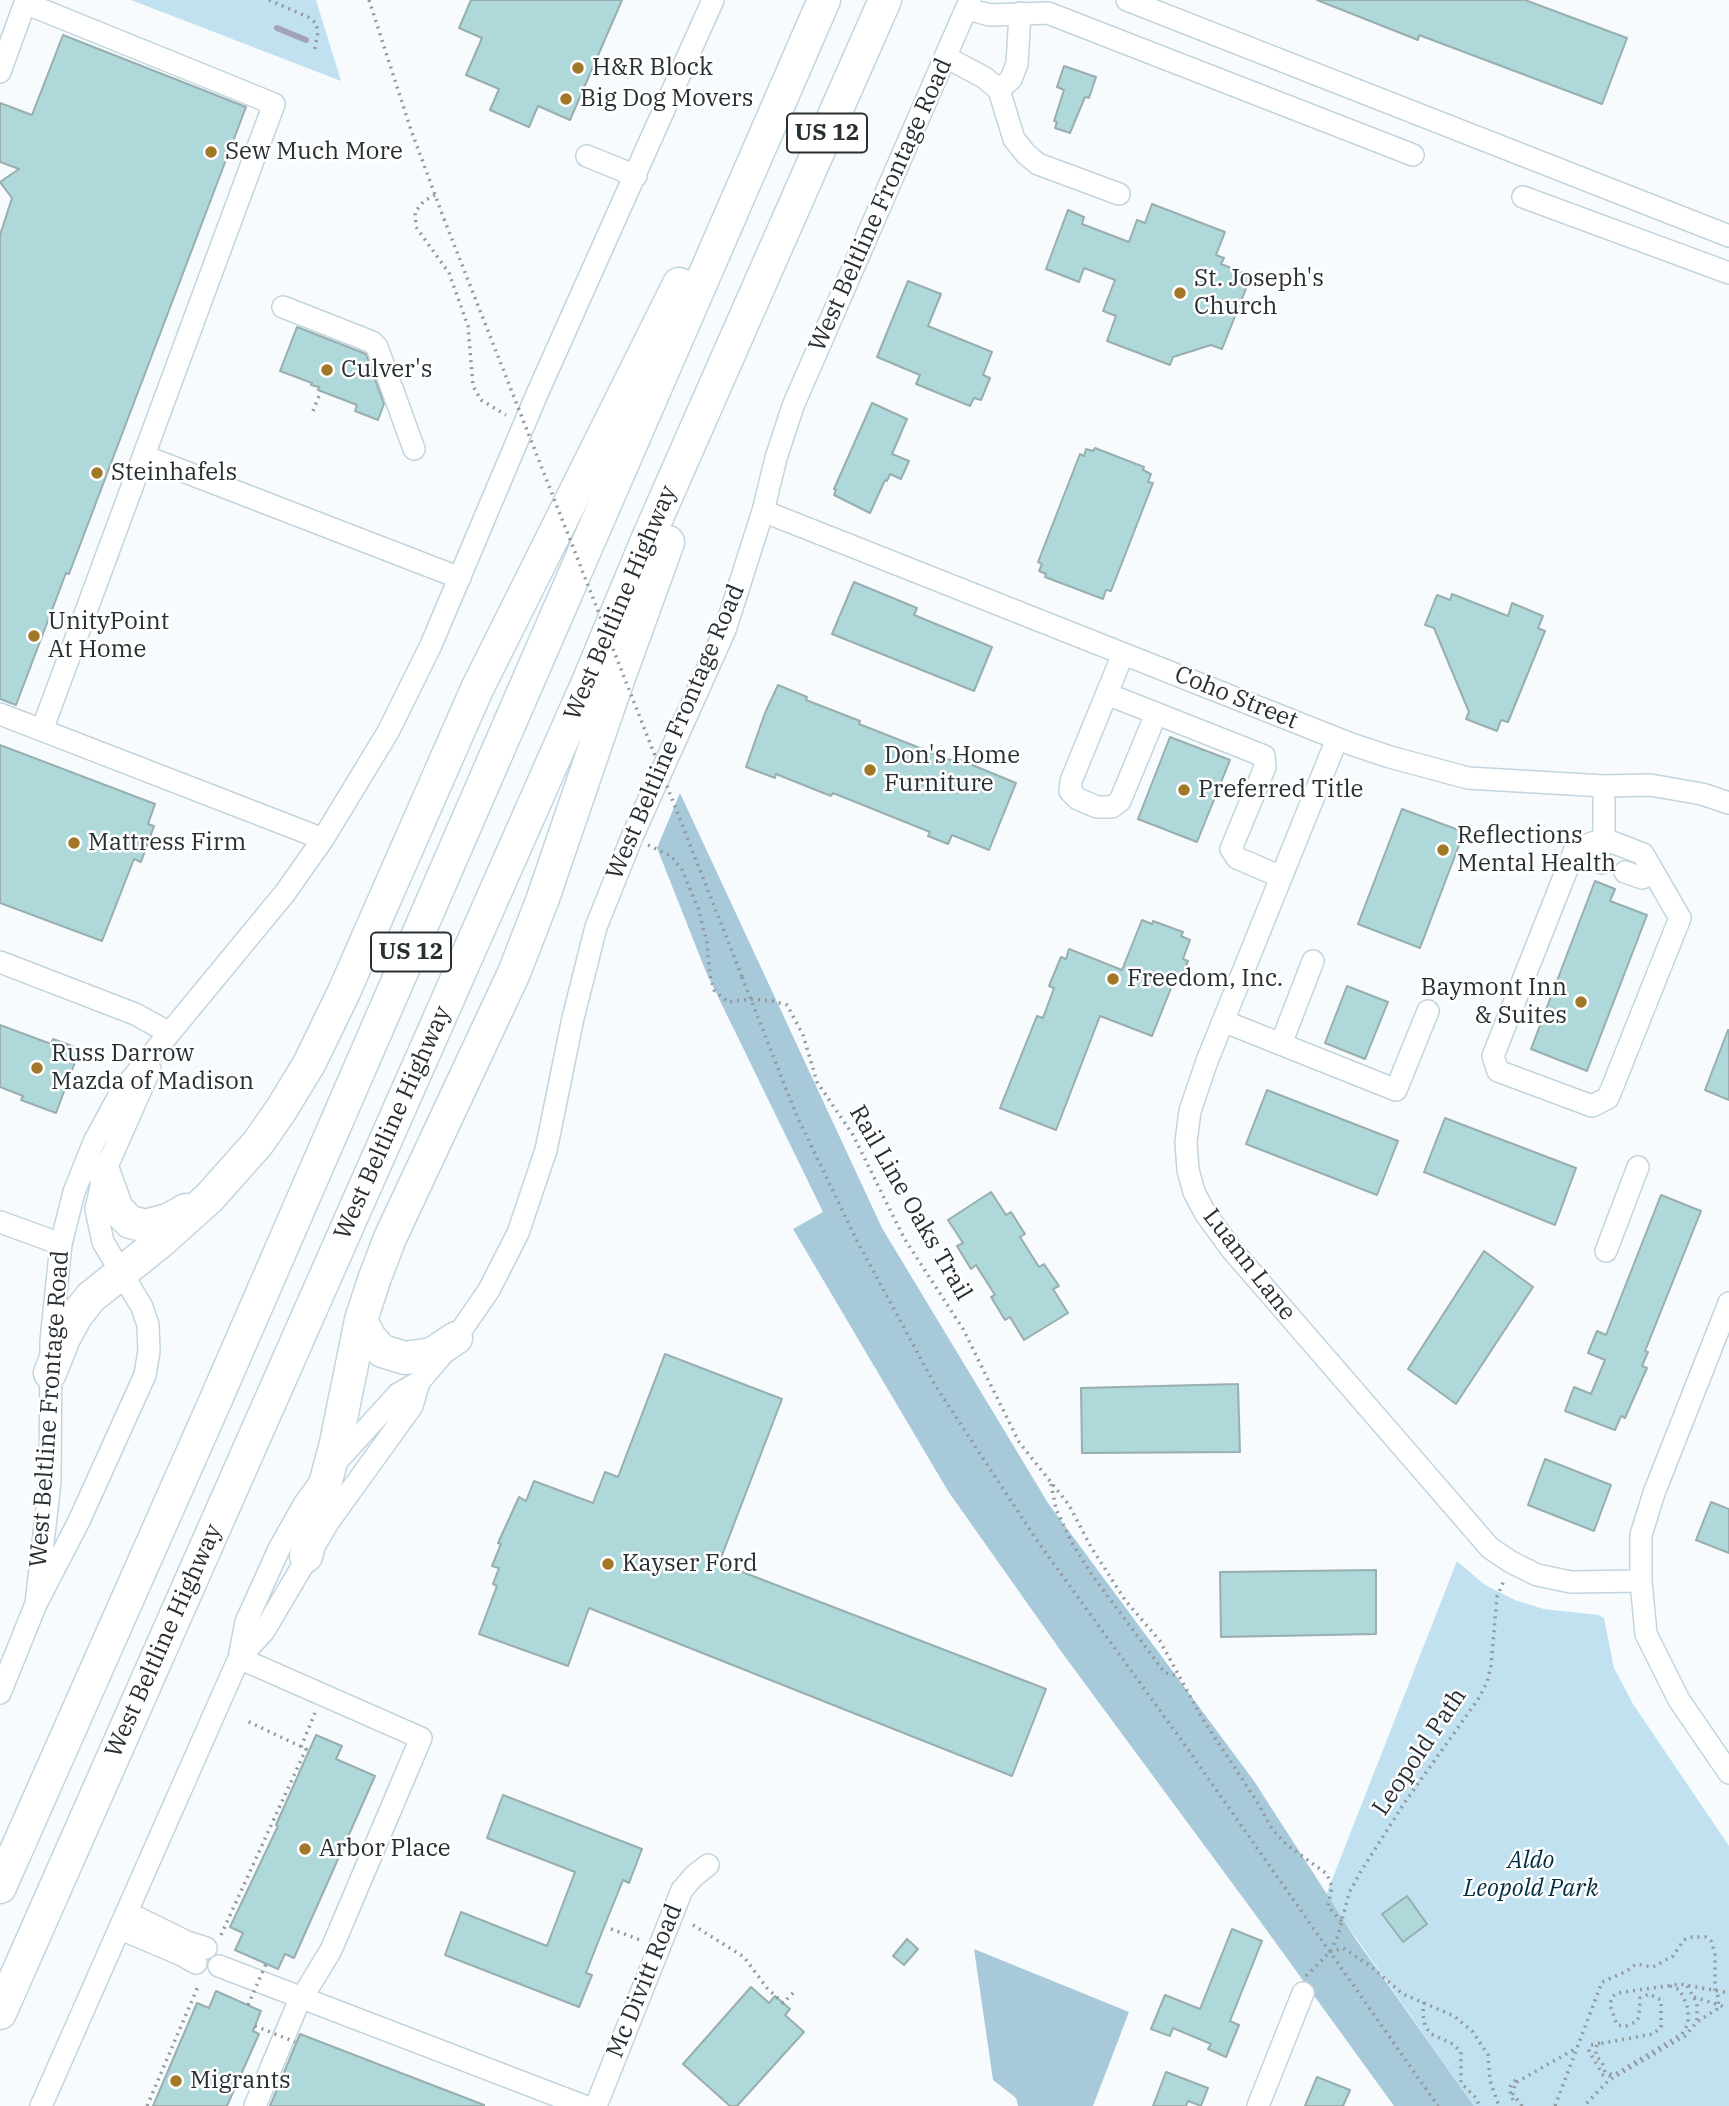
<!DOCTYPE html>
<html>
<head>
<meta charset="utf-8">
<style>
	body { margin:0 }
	canvas { display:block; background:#f7fbfd }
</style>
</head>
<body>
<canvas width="1729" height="2106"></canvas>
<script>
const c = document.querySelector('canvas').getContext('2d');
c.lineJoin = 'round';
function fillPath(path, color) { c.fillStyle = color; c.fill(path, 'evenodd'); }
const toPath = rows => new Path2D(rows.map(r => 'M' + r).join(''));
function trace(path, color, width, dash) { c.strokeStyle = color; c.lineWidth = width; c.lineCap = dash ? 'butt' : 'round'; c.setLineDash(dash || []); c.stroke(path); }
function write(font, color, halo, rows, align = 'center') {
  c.font = font + ' "IBM Plex Serif",serif'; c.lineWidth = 5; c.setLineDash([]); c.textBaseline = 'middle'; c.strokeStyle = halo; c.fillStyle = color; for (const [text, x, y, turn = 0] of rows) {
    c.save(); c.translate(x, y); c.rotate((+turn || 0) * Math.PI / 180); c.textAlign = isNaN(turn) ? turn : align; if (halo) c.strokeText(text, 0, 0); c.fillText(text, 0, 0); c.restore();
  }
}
const green = toPath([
	[131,0,316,0,341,81],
	[1457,1561,1485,1585,1515,1600,1544,1609,1598,1615,1604,1618,1614,1668,1633,1704,1729,1846,1729,2106,1474,2106,1326,1895]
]);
const forest = toPath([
	[680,793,882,1228,1048,1503,1254,1781,1357,1941,1474,2106,1394,2106,1252,1910,1063,1654,948,1491,793,1229,823,1212,706,972,657,848],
	[974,1949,1129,2012,1093,2106,1018,2106,1016,2098,993,2080]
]);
const stream = toPath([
	[277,28,306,40]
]);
const building = toPath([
	[471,0,622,0,570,120,538,106,529,127,490,110,499,89,466,75,482,38,459,28,471,0],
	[1317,0,1525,0,1627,38,1602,104,1419,35,1418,40,1317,0],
	[63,35,246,107,69,574,66,573,16,705,0,699,0,235,12,198,0,182,19,169,0,162,0,103,32,115,63,35],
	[1064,66,1096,77,1089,98,1085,97,1070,133,1055,128,1057,122,1054,121,1064,90,1057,87,1064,66],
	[1152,204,1225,232,1216,255,1224,258,1221,264,1251,276,1222,349,1211,345,1173,357,1170,365,1107,341,1116,316,1103,311,1115,280,1084,268,1079,282,1046,269,1068,210,1084,217,1082,224,1129,242,1137,220,1145,223,1152,204],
	[908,281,941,294,928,326,992,352,983,375,990,378,981,400,974,398,970,406,916,384,920,375,877,357,908,281],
	[297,327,366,354,384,404,378,420,355,411,357,405,318,390,319,387,311,385,312,383,280,371,297,327],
	[872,403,907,419,892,454,909,461,901,479,890,474,887,481,885,480,870,513,834,495,836,490,834,489,872,403],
	[1095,448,1144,467,1143,470,1151,474,1148,482,1153,483,1111,591,1106,590,1103,599,1045,577,1046,574,1039,571,1042,564,1038,562,1080,454,1084,456,1086,449,1093,451,1095,448],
	[854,582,917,608,914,615,992,647,974,691,832,634,854,582],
	[1452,594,1508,616,1512,603,1543,616,1538,628,1545,631,1508,722,1501,720,1497,731,1466,719,1469,712,1434,628,1425,625,1437,595,1450,600,1452,594],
	[778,685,807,697,806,700,860,721,859,724,958,763,960,760,1016,783,989,850,952,835,948,844,928,836,930,832,833,793,831,796,776,774,775,778,746,767,765,713,778,685],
	[1170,737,1230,760,1197,842,1138,819,1170,737],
	[0,745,155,804,148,824,154,826,141,862,134,859,102,941,0,903,0,745],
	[1402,809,1464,832,1420,948,1358,924,1402,809],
	[1595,881,1615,889,1610,901,1647,915,1587,1071,1531,1049,1595,881],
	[1142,920,1152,924,1153,921,1183,932,1181,936,1190,940,1183,959,1188,961,1180,980,1175,978,1152,1036,1100,1016,1056,1130,1000,1108,1037,1016,1043,1018,1054,988,1049,986,1061,957,1066,959,1069,949,1122,970,1142,920],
	[1347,986,1388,1002,1365,1059,1325,1043,1347,986],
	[0,1025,51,1044,53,1039,80,1049,56,1113,21,1100,23,1096,0,1087,0,1025],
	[1728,1030,1729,1030,1729,1100,1705,1090,1728,1030],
	[1267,1090,1398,1141,1377,1195,1246,1144,1267,1090],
	[1445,1118,1576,1168,1555,1225,1424,1172,1445,1118],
	[991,1192,1006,1215,1011,1212,1025,1234,1020,1237,1039,1267,1044,1264,1059,1286,1053,1289,1068,1313,1024,1340,1010,1317,1005,1320,991,1297,995,1295,976,1265,971,1269,957,1246,963,1243,948,1220,991,1192],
	[1661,1195,1701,1211,1645,1351,1648,1352,1642,1366,1647,1368,1625,1418,1621,1416,1615,1430,1565,1411,1574,1387,1591,1394,1605,1360,1588,1353,1597,1331,1606,1335,1661,1195],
	[1484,1251,1533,1287,1456,1404,1408,1369,1484,1251],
	[665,1354,782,1399,719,1563,1046,1689,1012,1776,589,1608,568,1666,479,1634,497,1586,493,1584,499,1568,492,1566,501,1544,498,1543,519,1497,526,1501,534,1481,593,1503,605,1472,618,1477,665,1354],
	[1238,1384,1240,1452,1082,1453,1081,1388,1238,1384],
	[1545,1459,1611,1485,1594,1531,1528,1505,1545,1459],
	[1711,1502,1729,1509,1729,1553,1696,1540,1711,1502],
	[1376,1570,1376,1634,1221,1637,1220,1572,1376,1570],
	[316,1735,342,1746,336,1759,375,1776,294,1958,285,1954,278,1969,235,1950,243,1933,230,1927,278,1826,276,1825,316,1735],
	[503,1795,642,1849,629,1883,623,1880,602,1932,586,1973,592,1975,579,2007,445,1955,461,1912,547,1946,575,1872,487,1838,503,1795],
	[1407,1896,1427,1924,1403,1942,1382,1914,1407,1896],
	[1232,1929,1262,1941,1230,2021,1239,2025,1226,2057,1208,2049,1211,2044,1173,2028,1170,2036,1151,2029,1165,1995,1200,2009,1232,1929],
	[907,1939,918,1949,904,1965,893,1956,907,1939],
	[751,1987,769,2003,775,1996,790,2009,785,2015,804,2032,737,2106,730,2106,683,2064,751,1987],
	[216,1991,261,2011,253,2031,259,2034,227,2106,153,2106,197,2003,209,2008,216,1991],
	[300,2034,484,2105,484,2106,270,2106,300,2034],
	[1166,2072,1208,2088,1201,2106,1188,2101,1186,2106,1153,2106,1166,2072],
	[1317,2077,1350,2090,1343,2106,1305,2106,1317,2077]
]);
const path = toPath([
	[269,0,308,17,316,23,318,32,314,53],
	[369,0,411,130,444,219],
	[435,195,424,201,415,212,416,227,449,273,468,326,473,386,481,400,506,415],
	[313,411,321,391],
	[648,845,671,856,682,870,698,908,707,943,710,976,714,990,728,1002,751,999,772,1001,787,1005,803,1035,817,1082,853,1135,904,1238,963,1329,1019,1442,1069,1505,1091,1547,1125,1600,1160,1641,1202,1718,1256,1800,1272,1829,1287,1845,1327,1874,1332,1887,1328,1906,1342,1922],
	[742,977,796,1114,856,1239,935,1385,1038,1542,1182,1741,1438,2106],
	[1051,1484,1056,1509,1072,1543,1092,1575,1165,1673,1179,1676],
	[301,1747,315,1713],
	[693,1925,744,1957,767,1988,783,2003,794,1992],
	[611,1929,640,1940],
	[221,1935,306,1749,245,1720],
	[1330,1952,1343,1948,1369,1965,1403,1994,1454,2016,1473,2032,1488,2055,1490,2081,1499,2106],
	[1306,1976,1330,1952,1338,1936,1349,1893,1361,1871,1405,1802,1479,1698,1487,1682,1491,1666,1497,1597,1505,1578],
	[1670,1986,1680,1990,1688,2008,1688,2024,1682,2034,1617,2073,1613,2075,1605,2072,1602,2062,1596,2056,1596,2047,1598,2044,1653,2034,1661,2027,1661,2000,1649,1994,1640,1998,1639,2017,1636,2022,1626,2026,1617,2025,1610,2005,1612,1997,1617,1993,1680,1984,1729,1993],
	[1687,1986,1697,2003,1697,2022],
	[1694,1997,1725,2007],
	[1424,2002,1423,2014,1425,2026,1431,2034,1453,2044,1461,2052,1461,2083,1477,2099,1479,2106],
	[1600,2043,1591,2045,1589,2051,1603,2075,1611,2076],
	[1513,2100,1509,2089,1512,2083,1516,2080],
	[147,2106,199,1984],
	[1522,2106,1513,2094,1515,2083,1575,2049],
	[1555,2106,1602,1982,1627,1971,1636,1964,1653,1967,1673,1956,1684,1940,1690,1937,1706,1937,1711,1941,1715,1953,1715,1989,1719,1999,1717,2009,1697,2022,1685,2036,1609,2080,1584,2106]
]);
const minor = toPath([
	[1127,0,1729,236],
	[967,9,990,15,1048,13,1413,155],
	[946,57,985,78,999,90,1014,139,1026,154,1038,164,1119,194],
	[0,72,25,3,274,104,42,730],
	[999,90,1011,79,1017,64,1020,13],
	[587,156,636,176],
	[1523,197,1729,273],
	[283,307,372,342,377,347,414,449],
	[144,456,460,578],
	[763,511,1351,744,1390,757,1468,778,1604,786,1650,785,1702,794,1729,803],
	[1123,654,1071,781,1070,791,1078,799,1097,807,1112,807,1120,801,1156,714],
	[1107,694,1264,756,1265,767,1231,849,1237,858,1281,877],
	[0,714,323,839],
	[1337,739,1207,1061,1190,1111,1186,1142,1188,1170,1194,1192,1205,1213,1232,1250,1490,1548,1511,1562,1537,1575,1571,1582,1641,1581],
	[1602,863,1597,857,1604,839,1643,854,1680,918,1608,1098,1592,1106,1498,1071,1493,1056,1575,849,1604,839,1604,786],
	[1625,872,1642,878,1653,873],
	[0,962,135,1014,168,1032],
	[1223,1021,1396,1090,1428,1011],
	[1281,1044,1313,961],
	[0,1222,61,1244],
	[1606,1251,1638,1167],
	[1729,1303,1654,1493,1641,1535,1641,1581,1646,1634,1679,1700,1729,1773],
	[36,1604,50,1482,51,1341,61,1244,74,1192,94,1142,121,1092,285,893,323,839,388,732,431,645,537,394,713,0],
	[240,1657,264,1631,329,1521,412,1406,419,1382],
	[239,1658,421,1738,331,1950,297,2006,255,2106],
	[0,1693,36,1604,79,1521,145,1375,149,1351,148,1325,142,1307,103,1242,96,1209,104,1173,150,1069],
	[128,1913,187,1942,206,1948],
	[121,1929,182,1955,196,1963],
	[219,1966,584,2106],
	[41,2106,239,1658,246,1622,279,1549,305,1503,329,1470,398,1394,419,1382,456,1338,489,1290,518,1233,546,1150,573,1018,596,927,632,837,725,630,763,511,776,458,793,406,970,0],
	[596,2106,682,1890,694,1876,708,1865],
	[1258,2106,1303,1993]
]);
const highway = toPath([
	[104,1173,117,1209,130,1222,146,1226,168,1220,186,1210],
	[361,1320,370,1338,382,1351,405,1358,432,1354,456,1338],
	[50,1373,64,1338,76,1316,91,1297,160,1242,209,1198,258,1143,281,1110,309,1064,343,994,477,689,679,284],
	[306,1556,336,1443,361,1320,374,1280,390,1238,514,973,542,901,613,694,668,542],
	[0,1887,217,1397,824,0],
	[0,2013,588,682,648,538,885,0]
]);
const pathBridge = toPath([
	[444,219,742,977],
	[248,2005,266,1964],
	[255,2026,295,2042]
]);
const markers = [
	[578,68,7,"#a17827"],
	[566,99,7,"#a17827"],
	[211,152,7,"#a17827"],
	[1180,293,7,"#a17827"],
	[327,370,7,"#a17827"],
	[97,473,7,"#a17827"],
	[34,636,7,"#a17827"],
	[870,770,7,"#a17827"],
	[1184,790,7,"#a17827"],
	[74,843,7,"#a17827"],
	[1443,850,7,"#a17827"],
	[1113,979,7,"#a17827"],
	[1581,1002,7,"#a17827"],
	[37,1068,7,"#a17827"],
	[608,1564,7,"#a17827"],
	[305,1849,7,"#a17827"],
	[176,2081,7,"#a17827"]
];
const shields = [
	[827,133,80],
	[411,952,80]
];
const shieldNames = [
	["US 12",827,133],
	["US 12",411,952]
];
const poiNames = [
	["H&R Block",592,68],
	["Big Dog Movers",580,99],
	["Sew Much More",225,152],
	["St. Joseph's",1194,279],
	["Church",1194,307],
	["Culver's",341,370],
	["Steinhafels",111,473],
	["UnityPoint",48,622],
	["At Home",48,650],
	["Don's Home",884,756],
	["Furniture",884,784],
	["Preferred Title",1198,790],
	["Reflections",1457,836],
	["Mental Health",1457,864],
	["Mattress Firm",88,843],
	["Freedom, Inc.",1127,979],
	["Baymont Inn",1567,988,"right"],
	["& Suites",1567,1016,"right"],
	["Russ Darrow",51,1054],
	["Mazda of Madison",51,1082],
	["Kayser Ford",622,1564],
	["Arbor Place",319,1849],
	["Migrants",190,2081]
];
const streetNames = [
	["West Beltline Frontage Road",881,205,-66],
	["West Beltline Highway",621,603,-67],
	["Coho Street",1236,698,22],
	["West Beltline Frontage Road",676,732,-67],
	["West Beltline Highway",393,1123,-66],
	["Rail Line Oaks Trail",910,1203,60],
	["Luann Lane",1249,1265,52],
	["West Beltline Frontage Road",50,1409,-86],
	["West Beltline Highway",164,1641,-66],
	["Leopold Path",1420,1752,-56],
	["Mc Divitt Road",645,1981,-68]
];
const parkNames = [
	["Aldo",1531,1861],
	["Leopold Park",1531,1889]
];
fillPath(green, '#c1e1f1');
fillPath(forest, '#a7c9da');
trace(stream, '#a2a2b9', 6);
fillPath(building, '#aed8da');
trace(building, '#98aeaf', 2);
trace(minor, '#c2d5de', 24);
trace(highway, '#c2d5de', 35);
trace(path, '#93989b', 3.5, [2, 5]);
trace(minor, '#fff', 21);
trace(highway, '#fff', 32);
trace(pathBridge, '#93989b', 3.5, [2, 5]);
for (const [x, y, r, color] of markers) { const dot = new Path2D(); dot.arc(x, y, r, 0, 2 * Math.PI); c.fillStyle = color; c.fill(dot); trace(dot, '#fff', 2.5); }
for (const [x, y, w] of shields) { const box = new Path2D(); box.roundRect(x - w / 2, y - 19.5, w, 39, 5); c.fillStyle = '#fff'; c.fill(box); trace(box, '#282f33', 2); }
write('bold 23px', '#282f33', null, shieldNames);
write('24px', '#282f33', '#fff', poiNames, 'left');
write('24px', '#282f33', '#fff', streetNames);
write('italic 24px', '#002f42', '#fff', parkNames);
</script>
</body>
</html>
